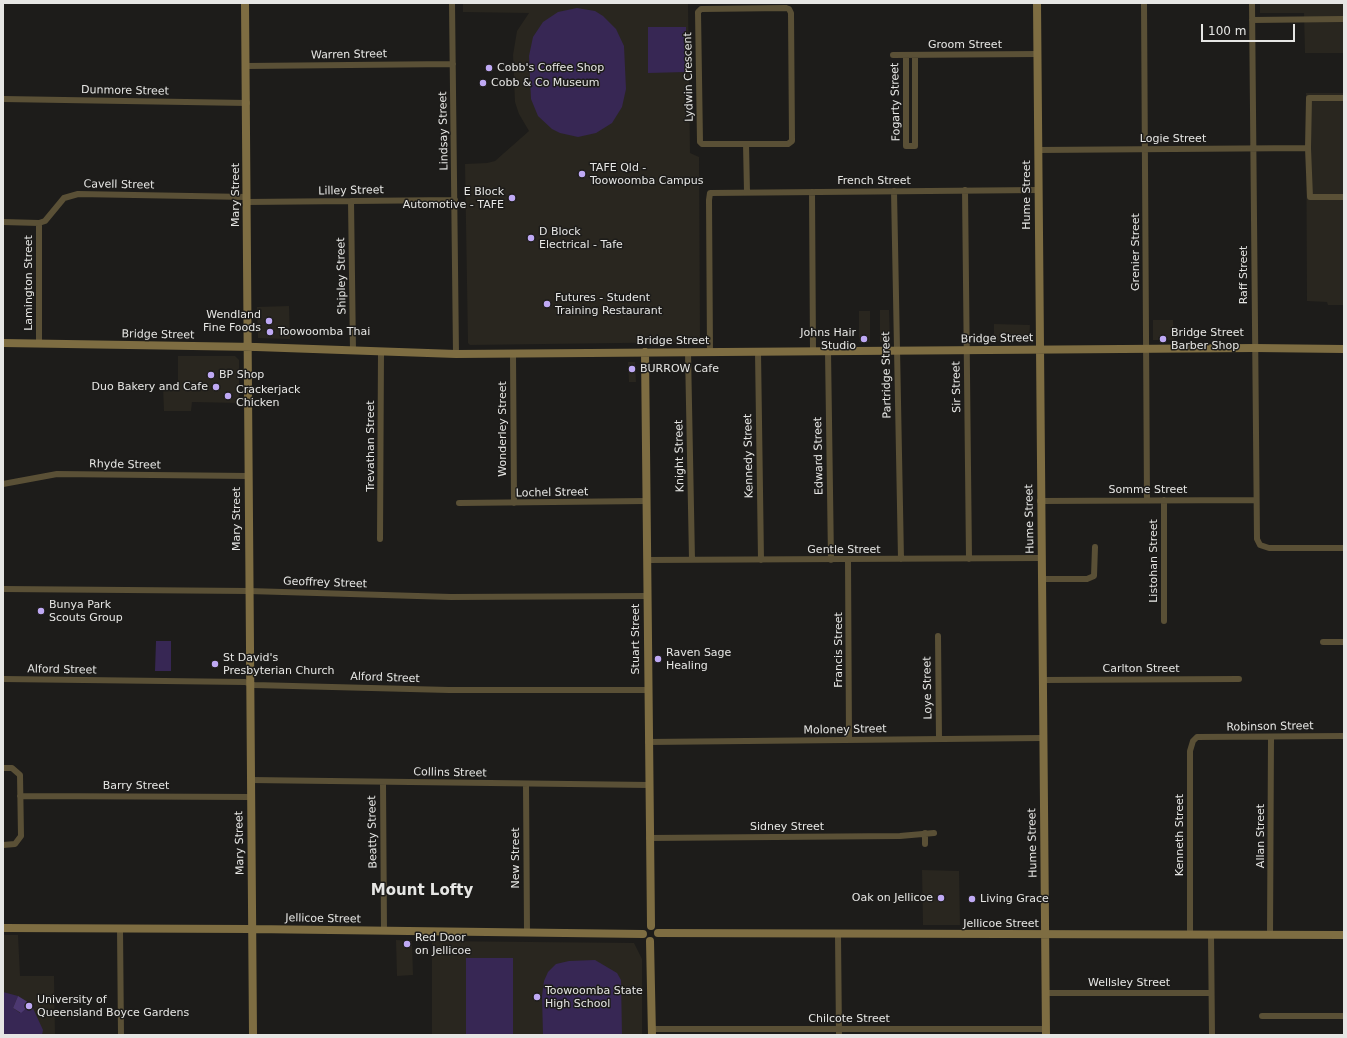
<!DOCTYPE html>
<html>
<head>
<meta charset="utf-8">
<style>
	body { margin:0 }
	#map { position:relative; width:1347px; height:1038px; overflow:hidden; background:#1d1c1a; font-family:"DejaVu Sans",sans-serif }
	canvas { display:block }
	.frame { position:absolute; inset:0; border:4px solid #e6e6e4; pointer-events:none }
	.scale { position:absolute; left:1201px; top:24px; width:94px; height:18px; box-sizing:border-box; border:2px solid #e6e6e4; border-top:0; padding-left:5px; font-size:12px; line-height:14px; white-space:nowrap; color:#e6e6e4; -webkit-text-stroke:3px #1d1c1a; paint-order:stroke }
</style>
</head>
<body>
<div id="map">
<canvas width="1347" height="1038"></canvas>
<div class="frame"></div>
<div class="scale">100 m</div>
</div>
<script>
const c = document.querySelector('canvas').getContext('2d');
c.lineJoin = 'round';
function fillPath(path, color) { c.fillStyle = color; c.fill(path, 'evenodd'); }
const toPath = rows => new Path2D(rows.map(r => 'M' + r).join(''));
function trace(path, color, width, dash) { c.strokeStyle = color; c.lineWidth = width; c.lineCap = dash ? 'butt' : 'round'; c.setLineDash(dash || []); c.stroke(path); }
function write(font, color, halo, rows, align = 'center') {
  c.font = font + ' "DejaVu Sans",sans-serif'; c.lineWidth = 3; c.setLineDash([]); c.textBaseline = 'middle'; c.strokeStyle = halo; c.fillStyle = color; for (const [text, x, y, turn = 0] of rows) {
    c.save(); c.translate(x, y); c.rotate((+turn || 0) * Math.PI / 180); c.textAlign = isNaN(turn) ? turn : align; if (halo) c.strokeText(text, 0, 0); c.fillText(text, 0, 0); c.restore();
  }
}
const built = toPath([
	[463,3,688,3,690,153,699,157,700,338,697,342,470,345,468,343,465,164,487,163,495,161,529,131,519,114,515,102,513,55,517,31,529,13,463,12],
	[1260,3,1344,3,1344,305,1328,305,1327,302,1307,301,1306,93,1343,93,1343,53,1305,53,1304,13,1260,13],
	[289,306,290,339,258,338,257,307],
	[880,310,889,310,890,342,880,342],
	[859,311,870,311,870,342,859,342],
	[1153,320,1173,320,1174,340,1153,340],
	[994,324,1030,325,1029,341,994,341],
	[178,356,235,356,239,360,239,403,192,402,191,411,164,411,163,387,178,387],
	[628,362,635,362,636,382,629,382],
	[922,870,959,871,960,925,923,925],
	[3,935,18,935,20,976,54,976,55,1035,3,1035],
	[396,940,412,941,413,975,397,976],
	[432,941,634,943,642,959,642,1035,432,1035]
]);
const green = toPath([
	[577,8,595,11,603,16,616,29,624,46,626,89,622,107,612,123,596,133,578,137,560,133,552,129,538,116,531,99,529,56,533,37,543,22,558,12],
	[648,27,686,27,686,72,648,73],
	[156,641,171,641,171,671,155,671],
	[466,958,513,958,513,1035,466,1035],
	[595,960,617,973,621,980,622,1035,543,1035,542,996,544,981,548,972,556,964,569,961],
	[3,992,18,996,13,1008,20,1013,31,1004,43,1030,42,1035,3,1035]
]);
const forest = toPath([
	[18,996,31,1004,21,1013,13,1008]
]);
const street = toPath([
	[452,3,456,354],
	[1144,3,1147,500],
	[1252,3,1257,539,1260,545,1269,548,1344,548],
	[786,8,789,9,791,13,792,141,788,144,702,144,700,142,698,12,701,9,786,8],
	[1252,20,1344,19],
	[893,55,1038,54],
	[906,55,906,146,915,146,915,55],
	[246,66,453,64],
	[1344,98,1309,98,1308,148,1310,197,1344,197],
	[3,99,247,103],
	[746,144,747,192],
	[1038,150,1308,148],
	[965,190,969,559],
	[894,191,901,559],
	[812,192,813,351],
	[351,201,353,351],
	[247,202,455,200],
	[3,222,39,223,45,221,64,198,78,194,247,197],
	[39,223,39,344],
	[828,351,831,560],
	[688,352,692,560],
	[710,352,709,200,710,193,1038,190],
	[758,352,761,560],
	[513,354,514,503],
	[3,484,57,474,248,476],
	[1040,501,1256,500],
	[459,503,646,501],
	[380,539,381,352],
	[647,560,1041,558],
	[848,560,849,740],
	[1042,579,1087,579,1094,576,1095,547],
	[3,589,249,591,451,597,647,596],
	[1164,621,1164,500],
	[938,636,939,739],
	[1323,642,1344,642],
	[3,679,245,682,254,685,449,690,648,690],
	[1043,680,1239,679],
	[648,742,1042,738],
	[3,768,12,768,20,775,21,836,15,844,3,845],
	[251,780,649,785],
	[383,782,384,931],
	[526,784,527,932],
	[20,796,251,797],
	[925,833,925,844],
	[649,838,900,836,934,833],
	[120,929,121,1035],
	[838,935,839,1035],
	[1190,935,1190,751,1193,741,1197,737,1344,736],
	[1211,935,1212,1035],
	[1270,935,1271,737],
	[1046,993,1211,993],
	[1262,1016,1344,1016],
	[652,1029,1046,1029]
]);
const secondary = toPath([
	[245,3,253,1035],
	[1037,3,1046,1035],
	[3,343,256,347,456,354,1255,348,1344,349],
	[645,352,651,926],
	[3,928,252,929,643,934],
	[658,933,1344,935],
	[650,941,652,1035]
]);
const markers = [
	[489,68,4,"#bfa9f4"],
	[483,83,4,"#bfa9f4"],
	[582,174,4,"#bfa9f4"],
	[512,198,4,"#bfa9f4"],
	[531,238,4,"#bfa9f4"],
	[547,304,4,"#bfa9f4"],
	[269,321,4,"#bfa9f4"],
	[270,332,4,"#bfa9f4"],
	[864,339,4,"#bfa9f4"],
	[1163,339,4,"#bfa9f4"],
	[632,369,4,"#bfa9f4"],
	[211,375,4,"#bfa9f4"],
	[216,387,4,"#bfa9f4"],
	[228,396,4,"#bfa9f4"],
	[41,611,4,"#bfa9f4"],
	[658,659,4,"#bfa9f4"],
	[215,664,4,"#bfa9f4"],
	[941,898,4,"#bfa9f4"],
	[972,899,4,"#bfa9f4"],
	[407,944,4,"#bfa9f4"],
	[537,997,4,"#bfa9f4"],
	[29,1006,4,"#bfa9f4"]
];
const streetNames = [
	["Groom Street",965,45],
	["Warren Street",349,55,-1],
	["Lydwin Crescent",689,77,-91],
	["Dunmore Street",125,91,1],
	["Fogarty Street",896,102,-91],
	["Lindsay Street",444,131,-91],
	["Logie Street",1173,139],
	["French Street",874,181],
	["Cavell Street",119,185,1],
	["Lilley Street",351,191,-1],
	["Mary Street",236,195,-90],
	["Hume Street",1027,195,-90],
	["Grenier Street",1136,252,-90],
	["Raff Street",1244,275,-90],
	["Shipley Street",342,276,-91],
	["Lamington Street",29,283,-90],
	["Bridge Street",158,335,1],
	["Bridge Street",997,339,-1],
	["Bridge Street",673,341],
	["Partridge Street",887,375,-91],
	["Sir Street",957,387,-91],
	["Wonderley Street",503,429,-90],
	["Trevathan Street",371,446,-90],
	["Knight Street",680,456,-91],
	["Kennedy Street",749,456,-91],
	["Edward Street",819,456,-91],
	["Rhyde Street",125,465,1],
	["Somme Street",1148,490],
	["Lochel Street",552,493,-1],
	["Mary Street",237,519,-90],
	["Hume Street",1030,519,-91],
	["Gentle Street",844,550],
	["Listohan Street",1154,561,-90],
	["Geoffrey Street",325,583,2],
	["Stuart Street",636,639,-90],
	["Francis Street",839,650,-90],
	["Carlton Street",1141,669],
	["Alford Street",62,670,1],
	["Alford Street",385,678,2],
	["Loye Street",928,688,-91],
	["Robinson Street",1270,727,-1],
	["Moloney Street",845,730,-1],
	["Collins Street",450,773,1],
	["Barry Street",136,786],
	["Sidney Street",787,827],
	["Beatty Street",373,832,-91],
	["Kenneth Street",1180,835,-90],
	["Allan Street",1261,836,-90],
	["Mary Street",240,843,-91],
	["Hume Street",1033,843,-91],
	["New Street",516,858,-90],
	["Jellicoe Street",323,919,1],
	["Jellicoe Street",1001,924],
	["Wellsley Street",1129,983],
	["Chilcote Street",849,1019]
];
const poiNames = [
	["Cobb's Coffee Shop",497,68],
	["Cobb & Co Museum",491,83],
	["TAFE Qld -",590,168],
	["Toowoomba Campus",590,181],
	["E Block",504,192,"right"],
	["Automotive - TAFE",504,205,"right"],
	["D Block",539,232],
	["Electrical - Tafe",539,245],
	["Futures - Student",555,298],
	["Training Restaurant",555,311],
	["Wendland",261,315,"right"],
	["Fine Foods",261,328,"right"],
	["Toowoomba Thai",278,332],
	["Johns Hair",856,333,"right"],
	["Studio",856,346,"right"],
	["Bridge Street",1171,333],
	["Barber Shop",1171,346],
	["BURROW Cafe",640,369],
	["BP Shop",219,375],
	["Duo Bakery and Cafe",208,387,"right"],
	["Crackerjack",236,390],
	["Chicken",236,403],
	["Bunya Park",49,605],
	["Scouts Group",49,618],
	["Raven Sage",666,653],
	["Healing",666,666],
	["St David's",223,658],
	["Presbyterian Church",223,671],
	["Oak on Jellicoe",933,898,"right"],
	["Living Grace",980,899],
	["Red Door",415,938],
	["on Jellicoe",415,951],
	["Toowoomba State",545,991],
	["High School",545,1004],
	["University of",37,1000],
	["Queensland Boyce Gardens",37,1013]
];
const districtNames = [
	["Mount Lofty",422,891]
];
fillPath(built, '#29261f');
fillPath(green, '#372754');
fillPath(forest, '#4c3871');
trace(street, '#5a5036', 6);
trace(secondary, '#7e6d42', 8);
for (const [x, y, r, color] of markers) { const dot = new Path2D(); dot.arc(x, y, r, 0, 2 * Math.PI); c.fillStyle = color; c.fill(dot); trace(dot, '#1d1c1a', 1.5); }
write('11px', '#e6e6e4', '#1d1c1a', streetNames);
write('11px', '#e6e6e4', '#1d1c1a', poiNames, 'left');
write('bold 15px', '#e6e6e4', '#1d1c1a', districtNames);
</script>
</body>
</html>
